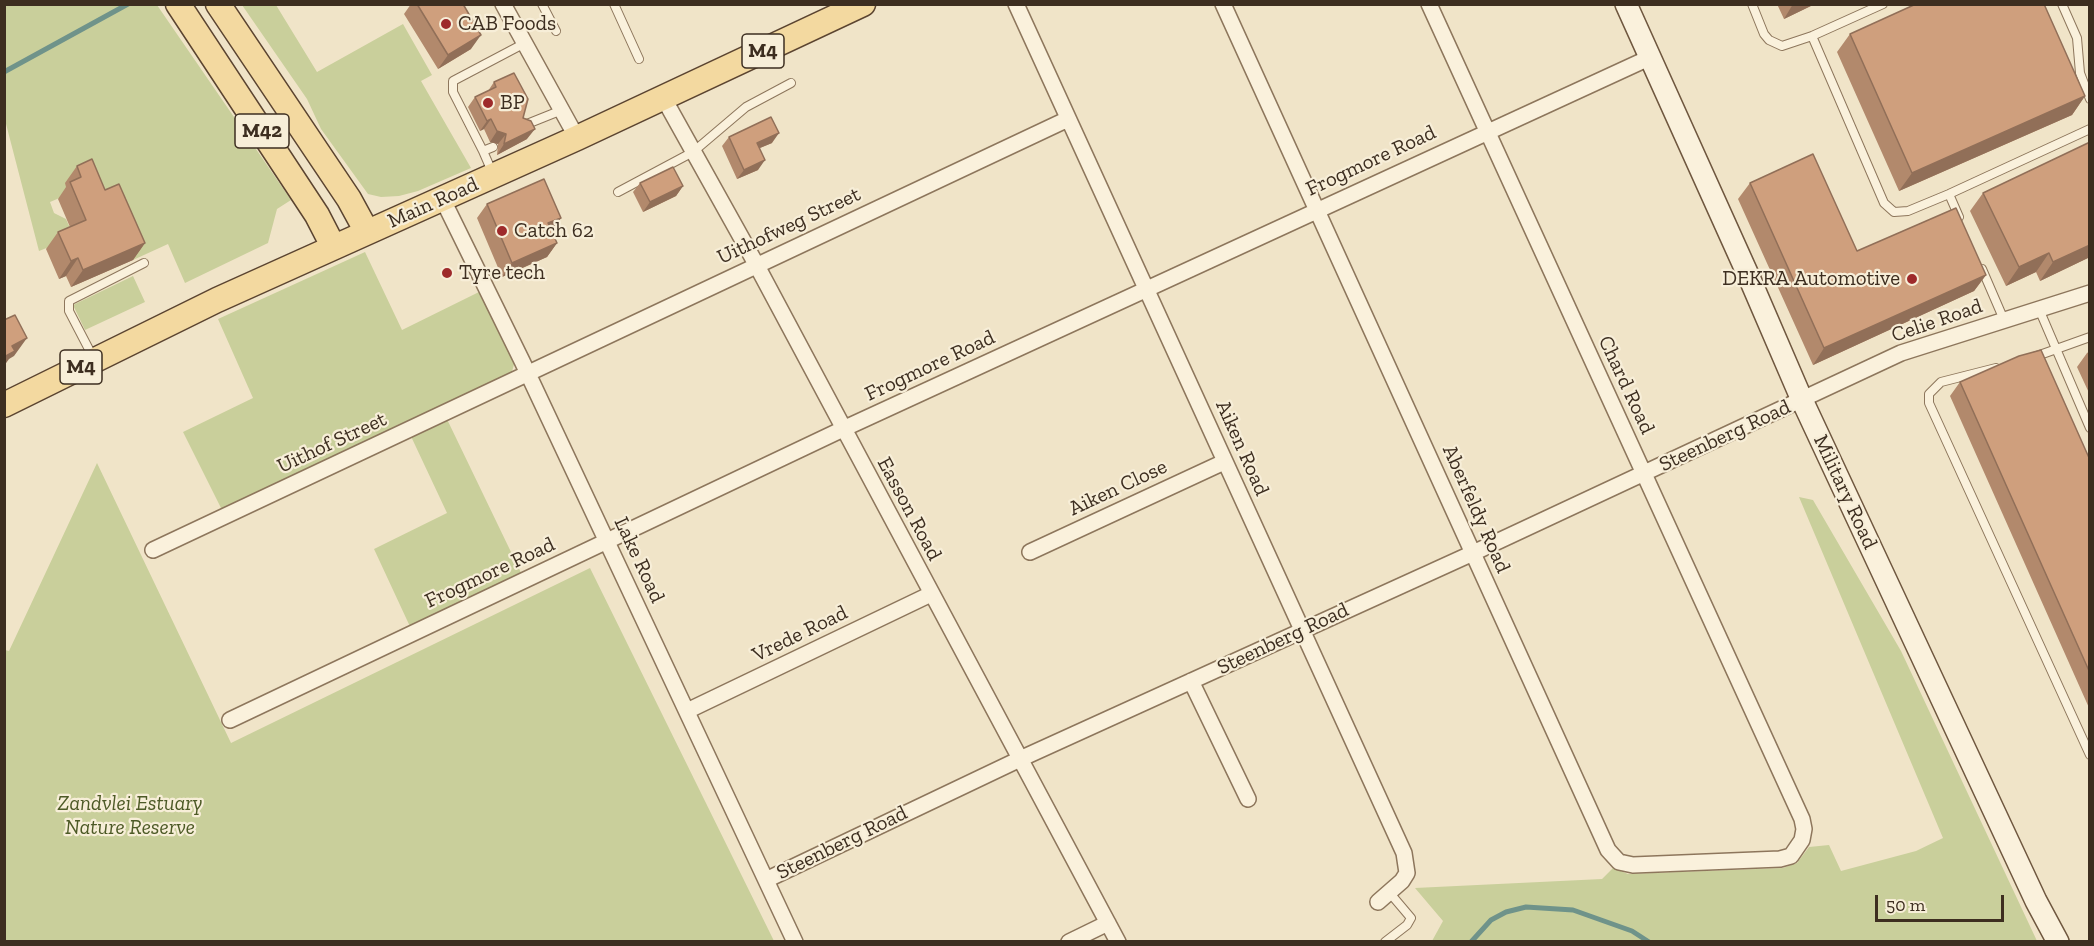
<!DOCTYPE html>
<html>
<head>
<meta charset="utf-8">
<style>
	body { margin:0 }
	#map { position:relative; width:2094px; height:946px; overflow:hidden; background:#f0e4c8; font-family:"Zilla Slab",serif }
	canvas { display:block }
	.frame { position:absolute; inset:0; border:6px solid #3d2e20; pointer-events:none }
	.scale { position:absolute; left:1875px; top:895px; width:129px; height:27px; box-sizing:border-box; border:3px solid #3d2e20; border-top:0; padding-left:8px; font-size:18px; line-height:21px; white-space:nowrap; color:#3d2e20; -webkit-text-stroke:4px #f7eed8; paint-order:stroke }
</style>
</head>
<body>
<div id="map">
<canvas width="2094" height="946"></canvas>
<div class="frame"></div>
<div class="scale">50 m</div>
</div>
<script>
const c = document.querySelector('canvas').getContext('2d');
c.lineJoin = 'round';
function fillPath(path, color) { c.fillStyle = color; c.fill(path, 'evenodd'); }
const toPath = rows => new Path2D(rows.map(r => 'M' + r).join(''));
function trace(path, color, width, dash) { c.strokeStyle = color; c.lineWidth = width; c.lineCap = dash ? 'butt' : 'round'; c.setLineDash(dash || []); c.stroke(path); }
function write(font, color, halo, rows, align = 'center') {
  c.font = font + ' "Zilla Slab",serif'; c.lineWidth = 4.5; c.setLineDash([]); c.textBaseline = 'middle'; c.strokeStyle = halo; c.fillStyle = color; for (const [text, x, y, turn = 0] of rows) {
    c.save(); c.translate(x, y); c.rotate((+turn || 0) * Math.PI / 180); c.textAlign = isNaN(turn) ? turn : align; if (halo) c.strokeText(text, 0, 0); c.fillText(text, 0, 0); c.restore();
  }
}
const green = toPath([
	[4,5,157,5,291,200,277,209,268,243,185,283,168,244,133,260,107,201,69,194,50,202,54,213,66,219,74,237,39,251,5,120],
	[242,5,276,5,317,72,403,24,432,75,421,81,471,168,418,191,399,196,381,197,368,194,321,129,307,99],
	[365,252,402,330,481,291,515,361,511,375,444,413,524,579,413,633,374,549,447,513,408,430,225,516,183,432,253,398,218,319],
	[133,276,145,302,85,330,73,305],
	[97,463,231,743,590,568,774,941,5,941,5,650,9,651],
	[1799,497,1813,500,1901,651,2037,941,1432,941,1443,921,1415,888,1602,879,1613,868,1628,874,1783,868,1797,863,1809,847,1829,845,1841,871,1916,851,1943,838]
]);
const stream = toPath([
	[4,72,128,4],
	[1471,942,1491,920,1506,912,1526,907,1573,910,1632,931,1649,942]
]);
const lane = toPath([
	[542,4,556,31],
	[614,4,639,59],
	[1752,4,1764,34,1769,40,1782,46,1812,36,1883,4],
	[2062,4,2077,38,2080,73,2090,99],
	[1812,36,1884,203,1894,212,1908,211,1949,194,2090,129],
	[522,126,562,110],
	[493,147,483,151,493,174],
	[483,151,453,92,453,81,525,43],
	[618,192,693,152,746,107,791,83],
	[1949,194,1959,217],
	[1982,269,2004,320],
	[2039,309,2090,428],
	[2034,357,2090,337],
	[94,359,69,311,69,301,144,263],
	[1996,368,1941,382,1929,394,1929,403,2090,755],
	[1385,942,1407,925,1411,918,1389,892]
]);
const street = toPath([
	[503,4,577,138],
	[1016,4,1404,853,1407,873,1402,881,1378,902],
	[1223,4,1608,850,1619,862,1633,865,1780,859,1791,856,1802,840,1804,829,1802,819,1429,4],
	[663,97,756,264,1118,942],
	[442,198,522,361,795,942],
	[153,550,1068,119],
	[1030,552,1224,462],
	[1191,681,1248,799],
	[687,711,931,594],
	[230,720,843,429,1651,57],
	[766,880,1020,759,1473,553,1901,353,2090,293],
	[1069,942,1108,923]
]);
const secondary = toPath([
	[1626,4,1749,277,1802,400,2036,901,2058,942]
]);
const primary = toPath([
	[178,4,317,215,333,246],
	[218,4,349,199,367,232],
	[4,405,217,300,577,138,863,4]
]);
const wall = toPath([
	[411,4,463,4,471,49,438,69,404,14],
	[1777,4,1815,4,1784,19],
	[1850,34,2085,96,2072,115,1899,191,1837,52],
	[494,82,523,118,527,139,497,155,498,144,490,142,484,129,480,131,468,107,475,97,488,91],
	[729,137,772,143,760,148,758,170,737,179,722,146],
	[77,166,105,190,145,243,133,260,71,287,66,276,59,279,46,249,58,232,70,227,58,199,66,187,65,183],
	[640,183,683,186,676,196,643,212,633,192],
	[1750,183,1857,251,1986,275,1974,291,1813,365,1738,199],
	[1983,193,2090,257,2040,281,2036,272,2006,286,1970,211],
	[487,204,561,218,551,231,557,243,547,257,502,277,477,218],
	[2090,351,2090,395,2077,367,2087,353],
	[1960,382,2090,460,2090,710,1950,396]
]);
const shadedWall = toPath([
	[1793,4,1815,4,1784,19],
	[481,35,471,49,438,69,448,55],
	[2085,96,2072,115,1899,191,1912,173],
	[491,119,484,129,480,131,487,121],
	[535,129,527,139,497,155,504,144],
	[497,131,506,134,498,144,490,142],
	[779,133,772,143,750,152,757,143],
	[765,160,758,170,737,179,744,170],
	[683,186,676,196,643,212,650,202],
	[561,218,551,232,548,223],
	[145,243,133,260,71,287,83,270],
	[557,243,547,257,502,277,512,263],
	[2090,245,2090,257,2040,281,2053,262],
	[2049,253,2036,272,2006,286,2019,267],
	[78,258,66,276,59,279,71,261],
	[1986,275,1974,291,1813,365,1824,348],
	[27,338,14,356,9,359,4,366,4,357,12,346]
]);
const building = toPath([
	[417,4,463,4,481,35,448,55,417,4],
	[1916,4,2044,4,2085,96,1912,173,1850,34,1916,4],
	[514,73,528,99,523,118,531,121,535,129,504,144,506,134,497,131,491,119,487,121,475,97,496,87,494,82,514,73],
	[771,117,779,133,757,143,765,160,744,170,729,137,771,117],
	[2090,142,2090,245,2053,262,2049,253,2019,267,1983,193,2090,142],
	[1813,154,1857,251,1956,208,1986,275,1824,348,1750,183,1813,154],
	[92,159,105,190,119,184,145,243,83,270,78,258,71,261,58,232,86,220,70,182,81,177,77,166,92,159],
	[673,167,683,186,650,202,640,183,673,167],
	[544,179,561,218,548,223,557,243,512,263,487,204,544,179],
	[15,315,27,338,12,346,15,351,4,357,4,320,15,315],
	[2041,350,2090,460,2090,673,1960,382,2019,356,2041,350]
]);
const markers = [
	[446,24,6,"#9e2a2b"],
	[488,103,6,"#9e2a2b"],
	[502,231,6,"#9e2a2b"],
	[447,273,6,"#9e2a2b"],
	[1912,279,6,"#9e2a2b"]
];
const shields = [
	[763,51,42],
	[262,131,54],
	[81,367,42]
];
const shieldNames = [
	["M4",763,51],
	["M42",262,131],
	["M4",81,367]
];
const poiNames = [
	["CAB Foods",458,24],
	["BP",500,103],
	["Catch 62",514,231],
	["Tyre tech",459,273],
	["DEKRA Automotive",1900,279,"right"]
];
const streetNames = [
	["Frogmore Road",1371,161,-25],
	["Main Road",433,203,-24],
	["Uithofweg Street",789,226,-25],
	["Celie Road",1937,321,-19],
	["Frogmore Road",930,366,-25],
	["Chard Road",1626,385,65],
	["Steenberg Road",1725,436,-25],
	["Uithof Street",332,443,-25],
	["Aiken Road",1242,448,66],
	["Aiken Close",1118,488,-25],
	["Military Road",1845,492,65],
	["Easson Road",909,509,62],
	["Aberfeldy Road",1476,509,66],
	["Lake Road",639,560,65],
	["Frogmore Road",490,573,-25],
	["Vrede Road",800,634,-26],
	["Steenberg Road",1283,639,-25],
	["Steenberg Road",842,843,-26]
];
const parkNames = [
	["Zandvlei Estuary",130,804],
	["Nature Reserve",130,828]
];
fillPath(green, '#c9cf9b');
trace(stream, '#6f938a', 5);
trace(lane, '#8d765c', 10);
trace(street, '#8d765c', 18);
trace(secondary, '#6f573f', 24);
trace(primary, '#5b4430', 27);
trace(lane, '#faf1dc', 8);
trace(street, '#faf1dc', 15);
trace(secondary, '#faf1dc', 21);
trace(primary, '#f3d9a0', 24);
fillPath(wall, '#b2896c');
fillPath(shadedWall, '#916f58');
fillPath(building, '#cf9f7d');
trace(building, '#916f58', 1.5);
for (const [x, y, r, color] of markers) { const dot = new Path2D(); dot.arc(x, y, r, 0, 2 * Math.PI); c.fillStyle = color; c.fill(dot); trace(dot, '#f7eed8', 2); }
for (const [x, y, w] of shields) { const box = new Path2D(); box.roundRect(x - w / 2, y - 17, w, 34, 4.5); c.fillStyle = '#f7eed8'; c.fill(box); trace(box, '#3d2e20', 1.5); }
write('bold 20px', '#3d2e20', null, shieldNames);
write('21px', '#3d2e20', '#f7eed8', poiNames, 'left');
write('21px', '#3d2e20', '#f7eed8', streetNames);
write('italic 21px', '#4d5a26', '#f7eed8', parkNames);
</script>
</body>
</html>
